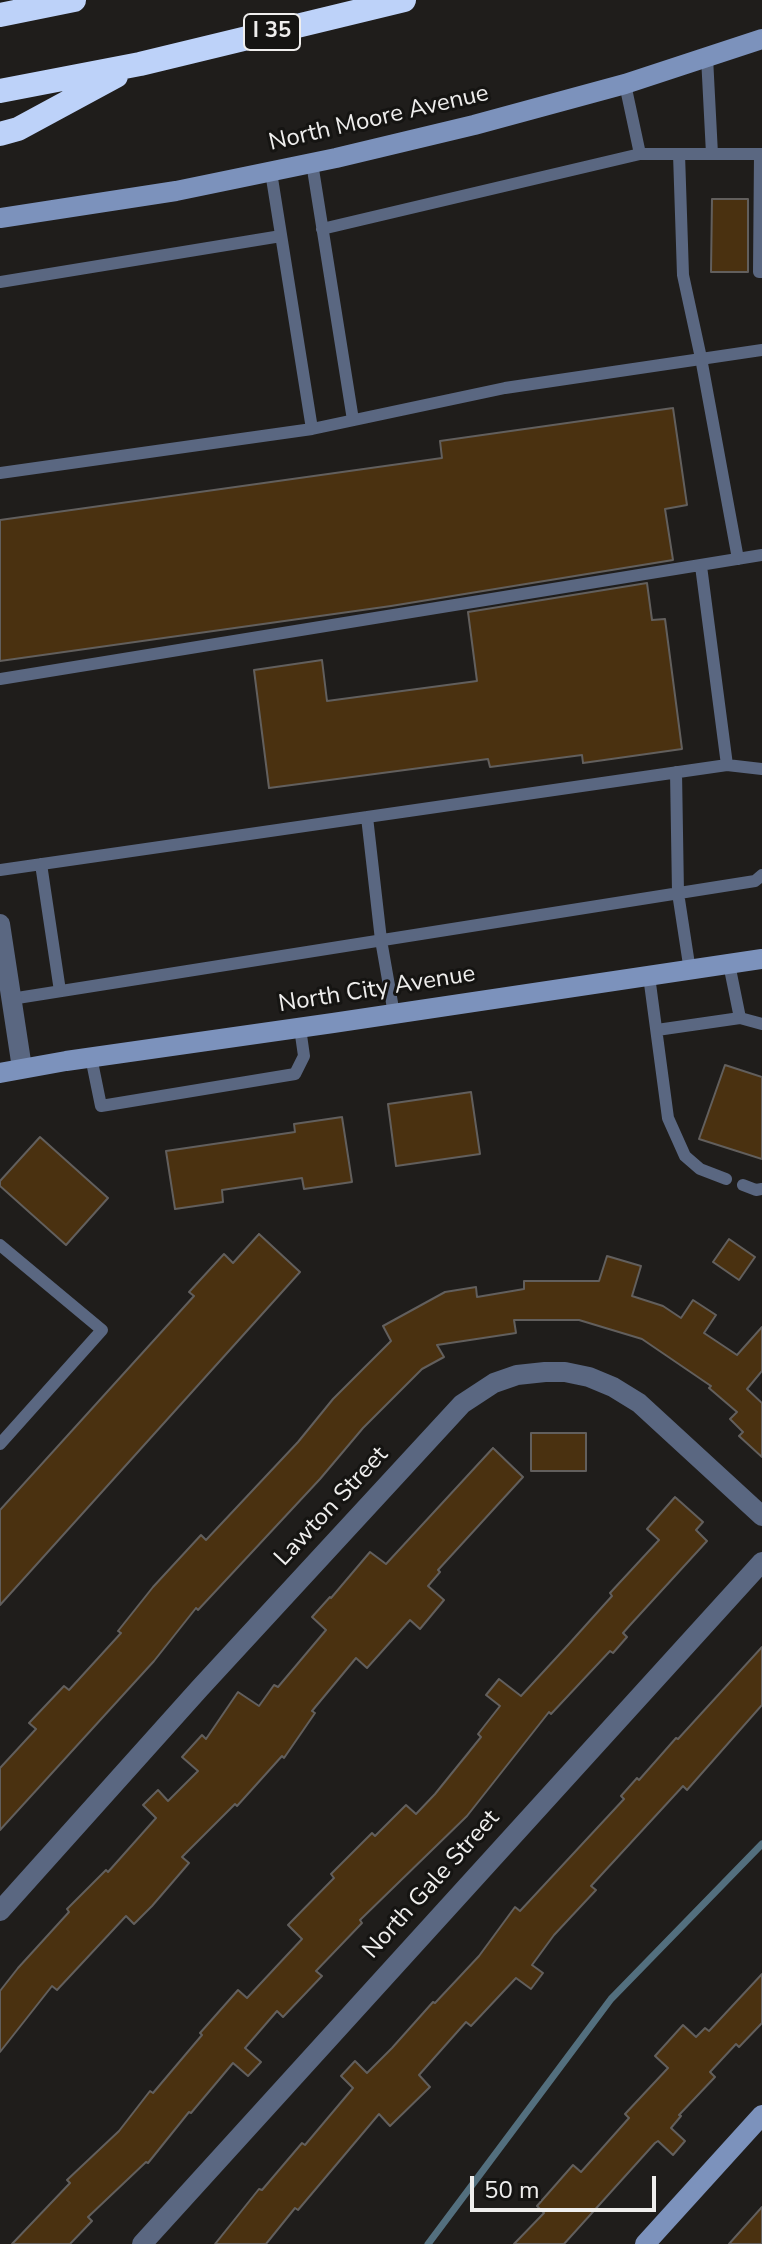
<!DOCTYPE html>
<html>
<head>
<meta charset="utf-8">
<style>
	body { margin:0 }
	#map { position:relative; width:762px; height:2244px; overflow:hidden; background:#1f1d1b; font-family:"Nunito Sans",sans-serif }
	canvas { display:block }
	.scale { position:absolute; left:470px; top:2176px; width:186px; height:36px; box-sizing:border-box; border:4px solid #efeeed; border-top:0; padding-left:10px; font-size:24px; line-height:28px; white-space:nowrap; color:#efeeed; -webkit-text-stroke:6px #151412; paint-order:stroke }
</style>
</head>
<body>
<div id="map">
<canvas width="762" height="2244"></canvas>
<div class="scale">50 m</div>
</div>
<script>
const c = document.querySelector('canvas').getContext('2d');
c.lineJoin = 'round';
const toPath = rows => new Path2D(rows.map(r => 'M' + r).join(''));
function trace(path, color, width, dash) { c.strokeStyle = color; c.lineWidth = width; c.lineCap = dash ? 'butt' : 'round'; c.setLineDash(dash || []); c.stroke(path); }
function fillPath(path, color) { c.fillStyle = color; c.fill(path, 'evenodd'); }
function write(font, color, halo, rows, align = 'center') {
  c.font = font + ' "Nunito Sans",sans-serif'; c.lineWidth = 6; c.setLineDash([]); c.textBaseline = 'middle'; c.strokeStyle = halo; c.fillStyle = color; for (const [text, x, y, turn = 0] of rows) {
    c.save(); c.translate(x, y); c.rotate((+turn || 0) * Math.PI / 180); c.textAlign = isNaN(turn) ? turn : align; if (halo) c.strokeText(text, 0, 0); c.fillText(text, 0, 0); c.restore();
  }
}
const stream = toPath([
	[428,2244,611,1999,762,1844]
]);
const building = toPath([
	[712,199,748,199,748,272,711,272,712,199],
	[673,408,687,505,665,509,673,560,391,606,0,661,0,520,442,458,440,441,673,408],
	[647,583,652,620,665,619,682,749,583,763,582,755,490,767,488,759,269,788,254,670,322,660,327,701,477,681,468,612,647,583],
	[725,1065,762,1077,762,1159,699,1139,725,1065],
	[471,1092,480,1154,396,1166,388,1104,471,1092],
	[342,1117,352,1182,304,1189,302,1178,222,1190,223,1202,175,1209,166,1151,295,1132,294,1124,342,1117],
	[40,1137,108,1198,66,1245,0,1186,0,1181,40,1137],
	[259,1234,300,1272,0,1605,0,1510,194,1296,189,1292,224,1254,233,1263,259,1234],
	[729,1239,755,1257,739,1280,713,1262,729,1239],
	[607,1256,641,1266,632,1296,663,1306,681,1318,693,1300,716,1315,704,1333,737,1355,762,1327,762,1371,747,1389,762,1403,762,1457,739,1436,743,1432,730,1419,737,1412,709,1388,711,1386,642,1339,579,1320,514,1320,516,1333,437,1345,444,1357,422,1369,363,1428,320,1479,198,1610,196,1608,154,1661,0,1830,0,1768,36,1729,29,1723,64,1686,69,1690,121,1633,118,1631,153,1587,201,1535,206,1540,298,1442,333,1399,391,1341,383,1326,445,1292,476,1287,477,1297,524,1289,524,1281,599,1281,607,1256],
	[531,1433,586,1433,586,1471,531,1471,531,1433],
	[493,1448,523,1477,438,1570,440,1572,428,1586,444,1600,420,1629,410,1620,367,1668,356,1658,312,1711,315,1713,284,1758,282,1756,237,1806,235,1804,182,1857,189,1863,152,1906,134,1924,126,1916,57,1990,52,1986,0,2052,0,1991,18,1968,69,1912,67,1909,106,1870,108,1872,156,1818,143,1805,158,1790,168,1801,198,1771,182,1757,202,1735,206,1739,238,1692,259,1706,274,1685,278,1687,326,1630,312,1617,330,1597,331,1598,370,1552,386,1564,493,1448],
	[675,1497,703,1522,696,1530,707,1541,631,1624,623,1633,627,1637,613,1653,610,1651,551,1714,549,1712,467,1816,360,1920,362,1923,316,1971,322,1976,283,2017,277,2011,245,2048,261,2062,248,2076,233,2063,191,2113,189,2112,148,2163,146,2162,88,2217,92,2221,70,2244,12,2244,70,2183,67,2180,119,2131,150,2091,153,2093,202,2035,200,2033,238,1990,247,1998,302,1939,288,1925,334,1878,331,1874,372,1833,375,1836,406,1805,416,1814,435,1794,481,1737,478,1734,500,1706,486,1695,499,1679,521,1696,568,1645,612,1596,610,1593,659,1540,647,1529,675,1497],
	[762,1647,762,1705,687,1790,683,1786,591,1886,596,1890,554,1935,532,1965,543,1973,531,1989,516,1978,471,2026,466,2022,419,2075,430,2087,390,2126,379,2114,298,2210,295,2208,266,2244,215,2244,259,2189,262,2190,302,2143,305,2145,353,2088,341,2076,355,2061,367,2073,392,2048,433,2002,435,2003,479,1956,515,1907,520,1911,624,1799,621,1796,637,1778,639,1780,676,1738,678,1739,762,1647],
	[762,1974,762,2023,739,2047,736,2044,710,2072,715,2077,679,2115,681,2116,671,2128,685,2141,673,2155,658,2141,655,2143,564,2244,514,2244,544,2213,537,2206,573,2165,581,2172,629,2118,625,2114,668,2068,655,2056,683,2025,696,2037,705,2028,709,2031,762,1974],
	[762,2207,762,2244,729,2244,762,2207]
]);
const lane = toPath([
	[707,57,712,154],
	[640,154,762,154],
	[679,154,683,275,701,358,738,559],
	[760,154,759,272,762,272],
	[312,163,353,420],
	[271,172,312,429],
	[322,229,640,154,625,84],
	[0,282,281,236],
	[0,473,312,429,505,388,762,350],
	[701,566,727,765],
	[0,679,762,555],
	[676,772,678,893,690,971],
	[367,817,381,940,394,1014],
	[41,864,60,991],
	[0,870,727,765,762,769],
	[729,964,740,1018,762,1024],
	[649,976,668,1118,685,1156,700,1169,726,1179],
	[11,999,755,881,762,875],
	[657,1030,740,1018],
	[91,1057,101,1106,295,1074,304,1056,300,1028],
	[743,1185,756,1190,762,1189],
	[0,1245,102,1330,0,1444]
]);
const street = toPath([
	[0,924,22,1068],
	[0,1911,200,1688,462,1404,494,1383,517,1375,545,1372,565,1372,589,1377,613,1387,639,1403,651,1414,762,1516],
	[142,2244,762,1562]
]);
const secondary = toPath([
	[0,218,176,191,336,158,474,125,625,84,762,39],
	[0,1073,66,1061,333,1023,762,959],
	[645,2244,762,2115]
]);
const highway = toPath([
	[0,15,74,0],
	[0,91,140,64,404,0],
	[0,134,18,129,116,76]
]);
const shields = [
	[272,32,56]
];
const shieldNames = [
	["I 35",272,32]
];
const streetNames = [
	["North Moore Avenue",379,119,-13],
	["North City Avenue",377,990,-9],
	["Lawton Street",332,1507,-47],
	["North Gale Street",432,1885,-48]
];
trace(stream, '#536f7e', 7);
fillPath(building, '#4a3110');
trace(building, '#625f5d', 2);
trace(lane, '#5a6781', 12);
trace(street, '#5a6781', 20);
trace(secondary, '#7c92bc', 20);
trace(highway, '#bdd2f9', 24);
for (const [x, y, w] of shields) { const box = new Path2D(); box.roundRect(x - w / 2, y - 18, w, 36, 6); c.fillStyle = '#151412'; c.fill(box); trace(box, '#efeeed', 2); }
write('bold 22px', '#efeeed', null, shieldNames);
write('24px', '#efeeed', '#151412', streetNames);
</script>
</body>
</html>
